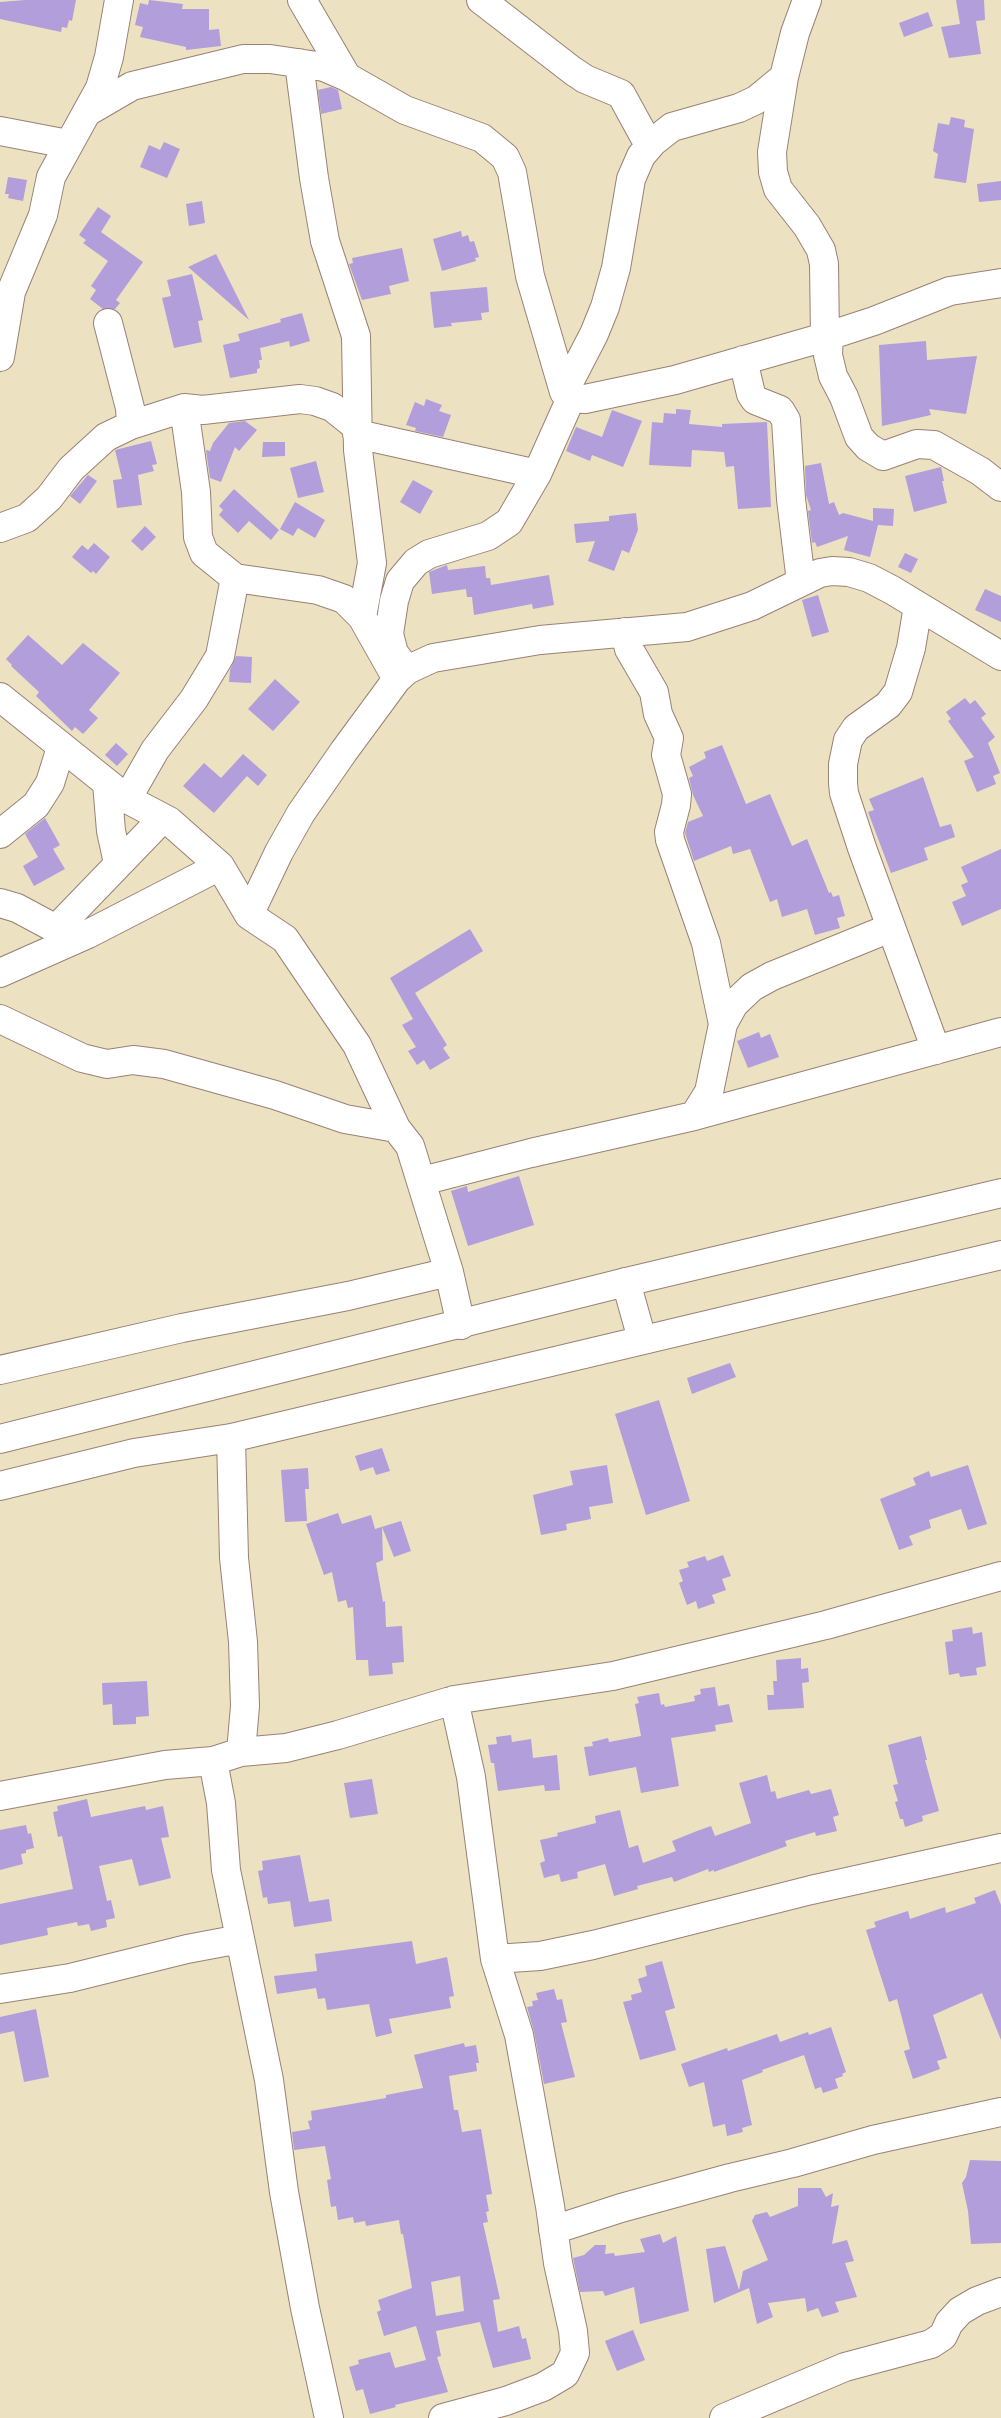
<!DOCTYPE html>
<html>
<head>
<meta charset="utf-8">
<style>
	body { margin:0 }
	canvas { display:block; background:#ece1c0 }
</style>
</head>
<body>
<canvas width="1001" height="2418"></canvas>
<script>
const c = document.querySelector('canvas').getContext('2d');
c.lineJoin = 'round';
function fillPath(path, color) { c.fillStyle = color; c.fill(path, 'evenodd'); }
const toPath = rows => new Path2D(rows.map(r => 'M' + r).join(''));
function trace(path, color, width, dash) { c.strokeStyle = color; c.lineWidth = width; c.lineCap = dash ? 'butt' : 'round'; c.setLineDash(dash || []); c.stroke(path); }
const building = toPath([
	[25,0,76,0,72,21,69,20,67,28,62,27,61,32,0,19,0,2],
	[149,0,183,4,182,9,209,9,209,30,219,29,221,46,186,50,186,47,140,37,143,27,135,25,140,3,148,5],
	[956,0,984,0,985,20,976,21,981,54,949,58,941,27,960,24],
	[928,12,933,26,904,37,899,23],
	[331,87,338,90,342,109,321,114,318,90],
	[951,117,965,120,964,127,974,129,966,183,934,178,938,154,933,151,938,123,949,125],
	[164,142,180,149,167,178,140,167,149,145,160,150],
	[8,177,27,180,23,201,8,198,9,194,5,194],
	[1001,181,1001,200,979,202,977,184],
	[202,201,205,223,189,226,186,204],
	[98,207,111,216,101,232,143,262,116,300,120,303,115,309,103,309,90,299,96,290,91,286,108,261,83,243,86,240,79,235],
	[461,231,462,237,468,235,470,242,474,241,479,257,475,258,476,261,442,271,433,239],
	[402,248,409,281,389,286,391,294,362,300,349,264,353,263,352,258],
	[216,254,249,320,188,267],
	[192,274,203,320,198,321,202,342,174,348,162,298,171,296,167,280],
	[487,287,489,312,481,313,482,320,451,323,452,326,434,328,430,292],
	[302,313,310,341,290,347,289,341,260,348,262,360,259,360,260,368,257,369,257,373,230,378,223,345,240,341,238,334,281,322,280,319],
	[926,341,927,360,977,356,966,414,929,409,931,415,882,426,879,345],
	[426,399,442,405,439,411,451,415,443,437,415,431,416,428,406,425,415,402,424,406],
	[676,409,691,410,689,424,722,427,722,424,767,422,771,507,738,509,734,466,726,467,724,452,692,450,691,467,649,465,652,422,663,423,664,413,676,414],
	[612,410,642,421,623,467,592,455,590,461,566,451,576,427,602,437],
	[245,421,257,430,239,451,235,447,221,482,210,478,206,450,210,451,213,443,229,423],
	[151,441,157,464,152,465,154,471,138,475,142,505,117,508,113,480,122,479,115,450],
	[263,442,285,442,285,456,262,457],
	[316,461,324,492,298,498,290,468],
	[821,463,829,504,834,502,839,515,843,513,873,521,873,508,894,509,893,526,878,525,870,557,844,550,848,536,817,547,815,542,812,543,808,511,811,510,806,495,805,466],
	[941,467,944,481,942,481,947,503,914,512,905,476],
	[88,475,97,481,80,504,70,496],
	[413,480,433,491,420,514,400,502],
	[234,489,279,530,271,540,249,521,238,533,219,515,223,510,219,506],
	[295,502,325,520,315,538,298,528,293,536,280,529],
	[636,513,638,530,629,553,622,550,614,571,588,561,595,541,576,543,574,524,609,521,609,516],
	[145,526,156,537,142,551,131,541],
	[94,543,110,557,96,574,93,571,91,573,72,557,82,545,88,550],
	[905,553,918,559,911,573,898,567],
	[447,565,448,570,485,566,486,578,490,578,491,585,549,575,554,605,533,609,532,604,474,615,472,597,467,597,466,589,432,594,429,572],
	[985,589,1001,596,1001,622,975,610],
	[818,595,829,632,812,637,802,600],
	[28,635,62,665,83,643,120,673,89,710,98,718,83,734,75,727,72,731,36,696,39,692,11,666,12,665,6,659],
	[236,656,252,657,251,683,229,682,230,670],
	[275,679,300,702,273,731,248,709],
	[965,698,970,704,975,700,986,714,981,718,995,737,988,743,1000,773,993,776,996,784,977,792,964,761,974,757,948,721,951,719,946,712],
	[116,743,128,754,117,766,105,755],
	[722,745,746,804,770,794,792,846,807,839,829,893,831,892,833,897,839,895,845,916,837,918,840,928,815,935,807,909,782,917,777,899,770,902,750,849,733,854,731,846,694,861,685,833,688,822,703,816,693,795,689,778,693,776,689,767,706,758,704,752],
	[243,754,267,775,258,786,247,776,214,813,183,786,204,763,221,778],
	[923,777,940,827,951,824,955,837,924,848,928,860,891,873,868,812,874,810,869,799],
	[45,818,60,845,53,849,65,869,34,886,23,866,38,857,25,834],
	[1001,849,1001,909,962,926,952,902,966,896,961,885,968,882,961,867],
	[470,929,483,951,415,993,447,1045,443,1048,450,1058,430,1070,424,1060,417,1065,408,1051,416,1047,402,1025,413,1019,390,978],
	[759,1032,761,1038,770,1034,779,1057,748,1068,737,1041],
	[519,1176,534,1225,468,1246,451,1191,467,1186,468,1192],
	[730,1363,736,1377,692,1394,687,1378],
	[659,1400,690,1501,646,1515,615,1414],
	[382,1448,390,1471,376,1475,373,1467,360,1471,355,1456],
	[607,1465,613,1503,589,1507,591,1519,566,1524,567,1530,541,1535,533,1495,573,1485,570,1471],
	[968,1465,987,1524,968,1530,961,1509,929,1520,931,1528,909,1536,913,1545,899,1550,880,1499,916,1485,913,1478,929,1471,931,1477],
	[308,1468,309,1489,305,1489,307,1521,285,1522,281,1470],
	[338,1513,342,1524,371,1515,375,1529,401,1521,411,1551,394,1557,382,1527,383,1560,376,1563,383,1602,385,1601,386,1627,402,1626,404,1662,392,1663,393,1674,369,1676,368,1660,356,1660,353,1607,348,1608,346,1600,338,1602,332,1572,324,1575,306,1524],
	[723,1555,731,1576,722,1579,726,1590,712,1595,715,1603,698,1609,696,1601,687,1605,679,1583,683,1581,679,1570,689,1567,687,1562,705,1556,707,1561],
	[972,1627,973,1634,982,1632,986,1666,976,1668,977,1675,960,1677,959,1673,949,1675,945,1642,953,1641,952,1630],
	[801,1658,801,1669,808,1668,809,1682,802,1683,804,1708,768,1710,767,1695,774,1695,773,1681,777,1681,776,1660],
	[147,1681,149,1716,136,1717,136,1724,113,1725,112,1704,103,1705,102,1683],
	[715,1687,718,1706,729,1704,733,1722,715,1725,716,1731,671,1738,679,1786,641,1793,636,1767,589,1776,584,1747,593,1746,592,1742,608,1738,609,1742,641,1736,635,1704,639,1703,637,1697,659,1693,661,1705,664,1704,665,1707,695,1701,694,1696,701,1694,700,1689],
	[511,1735,512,1742,531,1739,533,1758,557,1755,560,1790,545,1791,544,1785,498,1791,494,1763,491,1763,488,1745,497,1744,496,1737],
	[921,1736,927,1760,925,1760,939,1811,922,1816,923,1821,905,1827,903,1819,900,1819,895,1802,898,1801,893,1785,898,1784,888,1745],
	[767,1775,771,1792,775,1791,777,1799,809,1790,811,1794,831,1789,839,1815,833,1817,837,1831,816,1836,815,1832,785,1841,787,1846,714,1872,714,1870,709,1872,708,1869,674,1882,672,1877,637,1886,638,1889,614,1896,605,1864,577,1872,578,1878,561,1882,559,1874,544,1878,540,1863,545,1861,540,1840,558,1836,557,1833,596,1823,595,1816,620,1810,629,1848,638,1845,643,1863,676,1851,672,1841,697,1831,711,1826,715,1836,751,1823,739,1783],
	[372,1779,378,1814,350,1818,344,1783],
	[87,1799,91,1817,145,1806,146,1810,163,1806,169,1837,161,1838,171,1878,139,1886,132,1859,99,1866,107,1901,111,1900,115,1918,106,1920,107,1927,91,1931,89,1924,78,1926,77,1922,47,1928,48,1935,0,1945,0,1904,73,1889,62,1836,58,1837,53,1812,58,1811,57,1806],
	[26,1825,28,1834,31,1833,34,1848,26,1850,26,1853,21,1854,23,1864,0,1870,0,1830],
	[300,1855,309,1902,329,1899,332,1921,294,1927,290,1901,268,1904,267,1897,263,1898,258,1871,263,1870,262,1861],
	[995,1890,1001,1905,1001,2040,982,1993,933,2015,947,2058,937,2061,940,2069,913,2079,904,2051,910,2049,897,1999,889,2002,866,1930,876,1927,874,1922,908,1911,910,1919,945,1907,946,1913,976,1903,974,1898],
	[412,1941,416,1964,447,1957,454,1996,449,1997,451,2008,389,2019,392,2033,376,2037,369,2004,327,2010,325,1998,318,1999,316,1988,277,1994,274,1976,317,1971,315,1954],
	[662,1961,675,2008,665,2011,676,2050,640,2060,623,2002,632,2000,631,1995,642,1992,638,1979,647,1976,645,1966],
	[554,1989,557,2000,562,1999,567,2022,561,2023,575,2077,544,2084,534,2032,527,2007,533,2006,532,2001,538,2000,536,1993],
	[36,2009,49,2077,24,2082,14,2031,0,2034,0,2017],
	[831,2027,846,2072,842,2074,843,2076,835,2079,838,2088,823,2093,821,2087,815,2089,804,2055,762,2070,763,2072,742,2080,752,2125,742,2128,743,2132,727,2136,725,2124,713,2127,704,2082,689,2087,681,2064,727,2048,728,2051,777,2034,780,2042,808,2032,809,2035],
	[464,2043,465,2047,476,2045,479,2063,476,2063,477,2071,449,2076,454,2110,458,2110,462,2132,481,2129,492,2194,486,2195,489,2211,486,2212,488,2222,483,2223,500,2299,493,2300,498,2332,519,2326,522,2339,526,2338,531,2359,493,2368,480,2322,436,2331,441,2356,437,2357,448,2392,395,2405,396,2407,370,2414,363,2389,356,2391,349,2367,359,2364,358,2360,390,2352,395,2368,426,2360,416,2326,384,2336,377,2312,381,2310,378,2300,412,2288,403,2234,401,2234,399,2220,366,2226,365,2221,354,2223,353,2217,338,2220,336,2206,331,2207,327,2180,331,2179,325,2146,294,2150,292,2132,310,2129,308,2121,312,2120,311,2111,386,2098,386,2095,423,2088,414,2055],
	[460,2276,464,2311,436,2316,431,2282],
	[970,2160,1001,2161,1001,2243,971,2244,968,2211,962,2183,966,2177],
	[798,2188,821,2188,826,2197,833,2193,831,2207,839,2205,832,2244,847,2240,854,2261,845,2263,857,2297,835,2302,839,2312,822,2317,818,2308,807,2312,805,2298,768,2303,773,2317,757,2324,749,2288,714,2303,706,2249,725,2246,739,2290,743,2271,768,2260,752,2221,755,2215,767,2212,770,2217,798,2206],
	[660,2234,663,2243,676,2236,689,2311,640,2324,634,2287,605,2296,603,2291,580,2292,573,2258,584,2255,595,2245,606,2245,605,2254,614,2253,615,2256,645,2252,640,2239],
	[633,2330,645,2360,617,2371,605,2341]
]);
const minor = toPath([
	[302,0,347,77],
	[481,0,573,71,585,79,621,94,644,136],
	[807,0,795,33,784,77,772,152,773,172,778,189,807,226,821,250,824,264,825,337],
	[299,63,314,178,325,241,356,336,358,450,372,563,362,617],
	[89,111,132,86,243,59,270,59,324,67,347,77,405,110,482,138,505,157,512,172,530,276,564,392,571,398,585,399,675,380,825,337,874,321,950,291,1001,283],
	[0,131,68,144],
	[108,323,130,408,131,425],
	[829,335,828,355,833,376,844,397,859,437,868,447,883,456,917,444,934,445,980,471,1001,487],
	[0,357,11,292,43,215,51,177,100,88,109,57,119,0],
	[743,360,751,394,755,400,780,410,786,420,791,499,801,582],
	[564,392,594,334,605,307,616,268,631,179,641,156,653,142,672,127,739,108,756,100,784,77],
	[184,408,196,492,198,537,204,553,235,578,318,590,344,599,362,617,397,679],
	[357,434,537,474],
	[0,528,27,518,49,498,71,469,106,437,131,425,184,408,203,410,300,399,315,401,332,407,357,427],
	[918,606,911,648,898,692,888,705,856,728,848,740,843,764,843,783,844,793,862,848,936,1050],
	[625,632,629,649,654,692,658,714,669,738,666,755,677,794,676,805,669,832,670,840,706,943,723,1024],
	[400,661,394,653,389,634,394,601,400,581,416,562,429,554,488,536,509,522,537,474,571,398],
	[0,697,127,799,169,821,220,866,249,915,285,939,357,1045,396,1128,410,1146,449,1272,461,1325],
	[107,783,111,831,118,863],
	[127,799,155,750,194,699,220,656,235,578],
	[0,834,36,805,50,783,59,754],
	[0,903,17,908,73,938],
	[249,915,279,852,301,813,344,751,397,679,407,670,433,658,540,640,687,627,752,606,820,573,832,571,849,572,869,578,892,590,1001,656],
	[56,929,163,818],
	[0,973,88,934,220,866],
	[0,1019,82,1058,107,1064,133,1060,164,1064,275,1095,345,1119,396,1128],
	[694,1116,709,1092,723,1024,734,1004,752,987,772,976,890,928],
	[422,1181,531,1153,694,1116,1001,1032],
	[626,1282,642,1339],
	[0,1370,182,1328,348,1296,449,1272],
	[231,1438,234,1558,243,1642,245,1706,241,1752],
	[0,1486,134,1453,231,1438,1001,1255],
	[213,1761,221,1803,226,1870,269,2080,284,2192,305,2308,329,2418],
	[0,1796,165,1765,213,1761,241,1752,286,1748,338,1735,454,1700,613,1676,826,1625,1001,1576],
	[495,1959,540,1956,593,1945,811,1890,1001,1848],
	[0,1989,70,1978,187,1949,240,1939],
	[553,2230,621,2208,730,2178,793,2163,873,2140,1001,2112],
	[443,2418,506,2401,543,2387,565,2374,575,2353,573,2331,558,2263,550,2206,519,2035,495,1959,471,1777,454,1700],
	[724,2418,845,2367,931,2344,943,2336,949,2323,960,2311,977,2301,1001,2292]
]);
const highway = toPath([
	[0,1439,626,1282,1001,1193]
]);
fillPath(building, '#b29eda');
trace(minor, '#9b8076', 30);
trace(highway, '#9b8076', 30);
trace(minor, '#fff', 28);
trace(highway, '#fff', 28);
</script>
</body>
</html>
